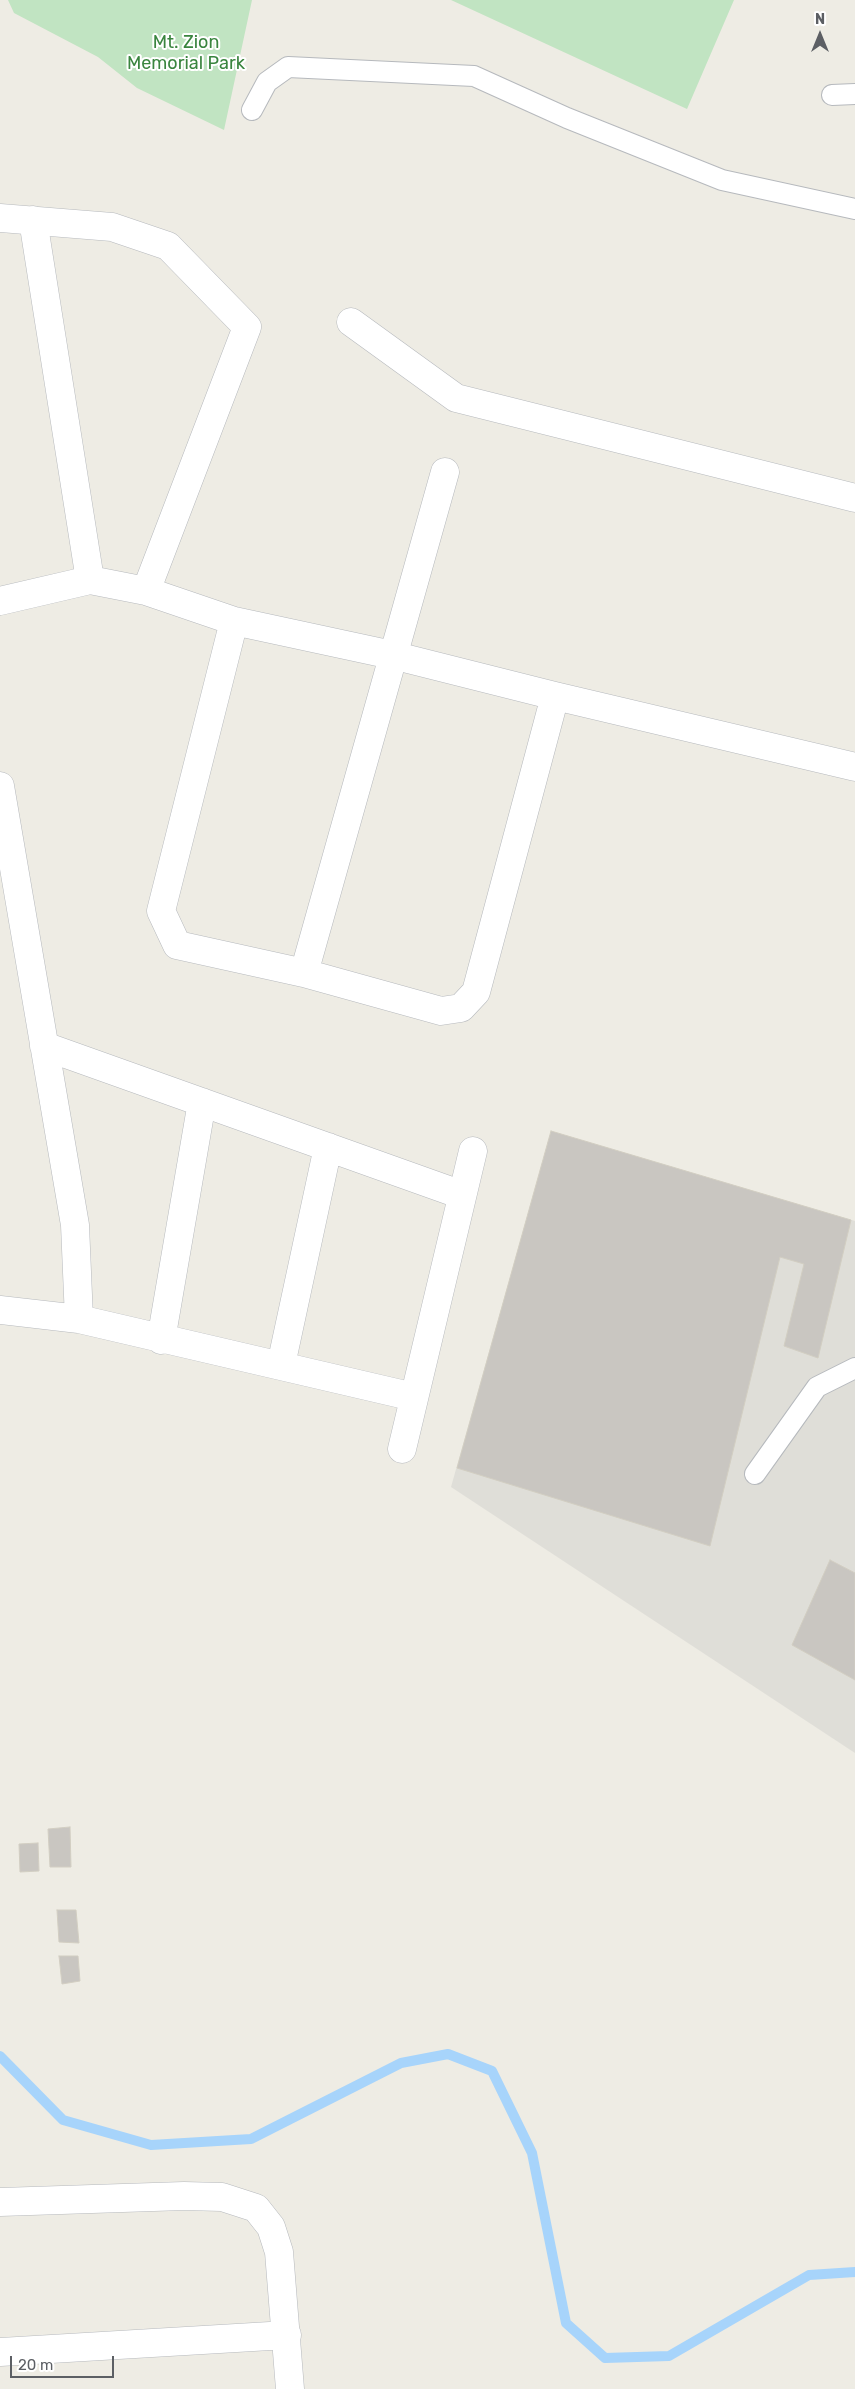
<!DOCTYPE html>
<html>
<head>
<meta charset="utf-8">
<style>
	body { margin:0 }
	#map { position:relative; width:855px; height:2389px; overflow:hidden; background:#eeece4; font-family:Rubik,sans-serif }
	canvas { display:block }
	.north { position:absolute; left:795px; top:10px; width:50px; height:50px; -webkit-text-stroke:4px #fff; paint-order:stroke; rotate:0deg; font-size:14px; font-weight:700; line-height:20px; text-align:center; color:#5c5f64 }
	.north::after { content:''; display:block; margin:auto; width:18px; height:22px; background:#5c5f64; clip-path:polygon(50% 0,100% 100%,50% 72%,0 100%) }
	.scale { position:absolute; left:10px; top:2356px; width:104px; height:22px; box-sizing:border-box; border:2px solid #5c5f64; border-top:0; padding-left:6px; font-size:15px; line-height:18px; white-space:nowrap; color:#5c5f64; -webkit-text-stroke:4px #fff; paint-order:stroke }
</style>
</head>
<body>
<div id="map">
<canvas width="855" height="2389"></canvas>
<div class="north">N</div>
<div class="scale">20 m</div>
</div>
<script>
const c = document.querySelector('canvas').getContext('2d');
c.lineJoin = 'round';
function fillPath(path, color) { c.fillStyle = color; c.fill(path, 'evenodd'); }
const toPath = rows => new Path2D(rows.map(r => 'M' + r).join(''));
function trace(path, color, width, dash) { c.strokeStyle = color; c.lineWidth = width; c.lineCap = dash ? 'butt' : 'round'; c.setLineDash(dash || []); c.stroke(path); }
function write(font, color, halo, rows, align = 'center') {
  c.font = font + ' Rubik,sans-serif'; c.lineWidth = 4; c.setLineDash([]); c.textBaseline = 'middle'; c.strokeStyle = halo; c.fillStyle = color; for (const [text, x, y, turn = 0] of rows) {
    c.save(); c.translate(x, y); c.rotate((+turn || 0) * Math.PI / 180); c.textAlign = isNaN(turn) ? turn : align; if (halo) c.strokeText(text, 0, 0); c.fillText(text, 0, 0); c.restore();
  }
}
const industrial = toPath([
	[551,1131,855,1221,855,1753,451,1487]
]);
const green = toPath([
	[8,0,252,0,224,130,137,88,98,57,14,13],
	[451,0,734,0,687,109]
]);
const stream = toPath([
	[0,2056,63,2120,151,2145,251,2139,401,2063,448,2054,492,2071,532,2153,566,2323,605,2358,669,2356,809,2275,855,2272]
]);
const building = toPath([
	[551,1131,851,1220,818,1358,784,1346,804,1264,780,1257,710,1546,457,1468,551,1131],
	[830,1560,855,1573,855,1680,792,1645,830,1560],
	[70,1827,71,1867,50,1867,48,1829,70,1827],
	[38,1843,39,1871,20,1872,19,1844,38,1843],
	[57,1910,76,1910,79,1943,59,1942,57,1910],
	[59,1956,78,1956,80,1981,62,1984,59,1956]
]);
const lane = toPath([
	[832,95,855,94],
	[252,110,267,82,288,67,474,76,567,118,722,180,855,209],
	[755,1474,817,1387,855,1368]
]);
const street = toPath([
	[0,218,112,227,168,246,247,327,146,591],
	[33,220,90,580],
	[351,322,456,398,855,498],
	[0,601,90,580,146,591,234,621,392,655,555,696,855,767],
	[234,621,161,911,177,945,304,973,441,1011,461,1008,476,992,555,696],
	[0,786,75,1225,79,1319],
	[304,973,445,472],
	[44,1046,462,1195],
	[0,1310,79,1319,414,1397],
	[161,1340,202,1102],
	[281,1365,328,1147],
	[402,1449,473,1151],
	[0,2202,184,2196,222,2197,256,2208,271,2227,279,2252,290,2389],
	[0,2352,287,2335]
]);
const parkNames = [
	["Mt. Zion",186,43],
	["Memorial Park",186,64]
];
fillPath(industrial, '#dfded8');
fillPath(green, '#c1e4c2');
trace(stream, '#a7d4fb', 10);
fillPath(building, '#c9c6c1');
trace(building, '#d2cec2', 1);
trace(lane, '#b6b9bd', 22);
trace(street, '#b6b9bd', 29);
trace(lane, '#fff', 20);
trace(street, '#fff', 28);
write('18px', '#3a853f', '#fff', parkNames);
</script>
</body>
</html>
